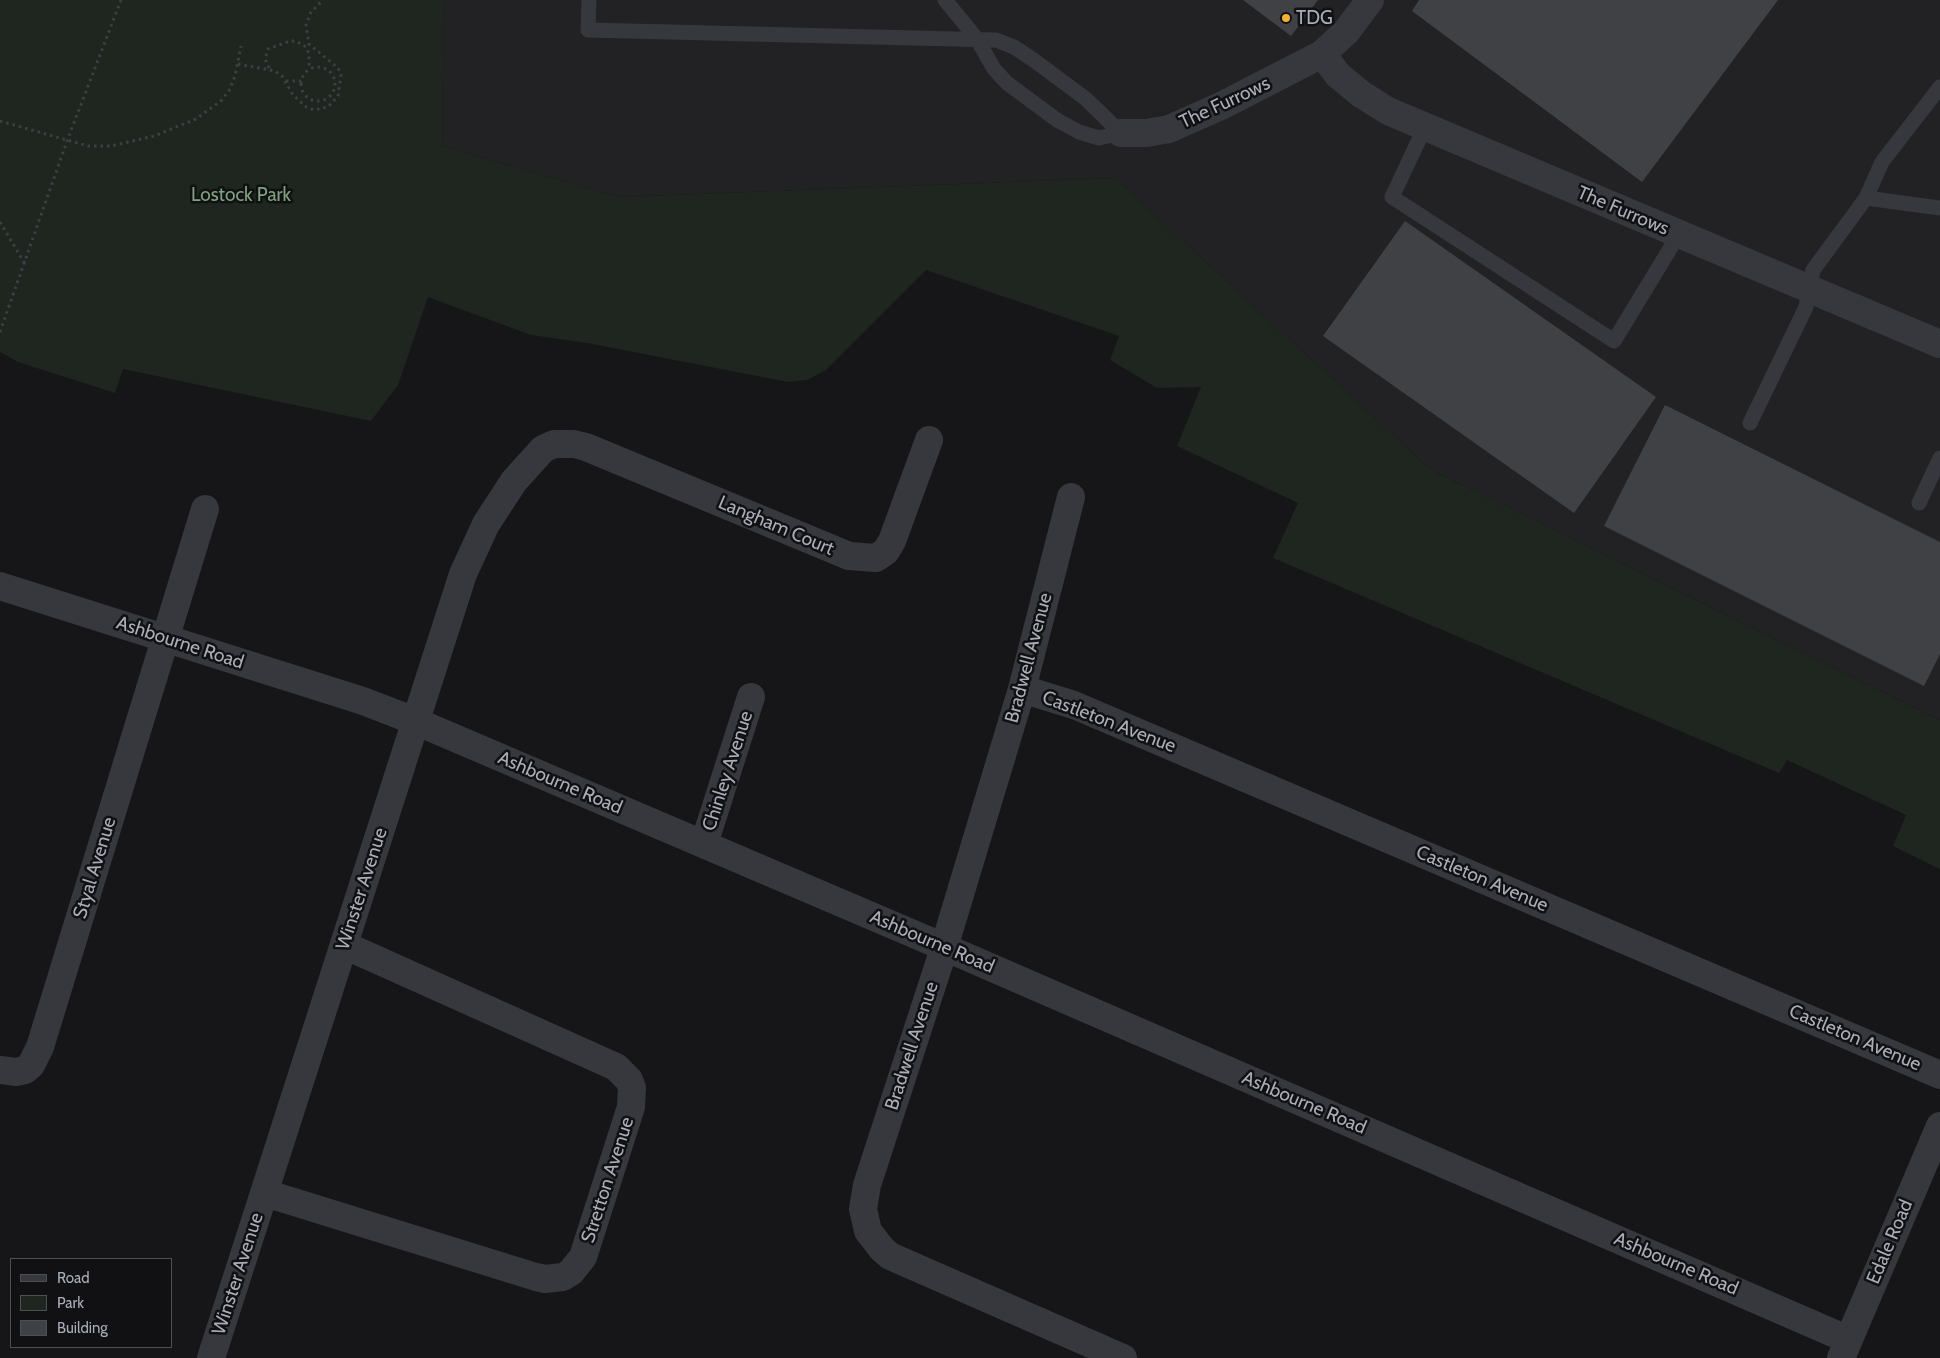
<!DOCTYPE html>
<html>
<head>
<meta charset="utf-8">
<style>
	body { margin:0 }
	#map { position:relative; width:1940px; height:1358px; overflow:hidden; background:#161618; font-family:Cabin,sans-serif }
	canvas { display:block }
	.legend { position:absolute; left:10px; top:1258px; width:162px; height:90px; box-sizing:border-box; background:#111113; border:1px solid #4d4f55; margin:0; padding:6px 9px; list-style:none; font-size:15px; color:#a8adb8 }
	.legend li { display:flex; align-items:center; gap:10px; height:25px }
	.legend b { width:25px; border:1px solid #4d4f55 }
</style>
</head>
<body>
<div id="map">
<canvas width="1940" height="1358"></canvas>
<ul class="legend">
<li><b style="height:6px;background:#37383d"></b>Road</li>
<li><b style="height:14px;background:#1e261f"></b>Park</li>
<li><b style="height:14px;background:#404145"></b>Building</li>
</ul>
</div>
<script>
const c = document.querySelector('canvas').getContext('2d');
c.lineJoin = 'round';
function fillPath(path, color) { c.fillStyle = color; c.fill(path, 'evenodd'); }
const toPath = rows => new Path2D(rows.map(r => 'M' + r).join(''));
function trace(path, color, width, dash) { c.strokeStyle = color; c.lineWidth = width; c.lineCap = dash ? 'butt' : 'round'; c.setLineDash(dash || []); c.stroke(path); }
function write(font, color, halo, rows, align = 'center') {
  c.font = font + ' Cabin,sans-serif'; c.lineWidth = 5; c.setLineDash([]); c.textBaseline = 'middle'; c.strokeStyle = halo; c.fillStyle = color; for (const [text, x, y, turn = 0] of rows) {
    c.save(); c.translate(x, y); c.rotate((+turn || 0) * Math.PI / 180); c.textAlign = isNaN(turn) ? turn : align; if (halo) c.strokeText(text, 0, 0); c.fillText(text, 0, 0); c.restore();
  }
}
const built = toPath([
	[444,0,1940,0,1940,720,1430,469,1115,178,619,197,442,146]
]);
const green = toPath([
	[0,0,444,0,442,146,619,197,1115,178,1430,469,1940,720,1940,869,1893,846,1906,815,1787,760,1779,773,1273,558,1298,503,1177,446,1201,387,1157,388,1110,360,1119,336,926,270,826,370,807,380,788,382,587,343,531,335,428,297,398,385,371,421,123,369,115,393,18,362,0,352]
]);
const building = toPath([
	[1243,0,1318,0,1291,36],
	[1419,0,1778,0,1642,182,1412,11],
	[1405,221,1656,397,1574,513,1323,336],
	[1665,405,1940,542,1940,654,1924,686,1604,526]
]);
const path = toPath([
	[238,64,275,71,282,76,293,95,306,107,314,110,328,107,338,96,341,75,338,68,309,44,306,25,311,12,323,0],
	'301 84a17 17 0 1 1 34 0a17 17 0 1 1-34 0Z',
	[269,68,265,59,268,49,290,41,296,41,306,47,309,54,309,69],
	[286,81,301,81],
	[0,121,88,146,111,146,154,136,196,119,222,100,230,89,235,76,241,46],
	[0,222,25,264],
	[0,332,67,141,121,0]
]);
const lane = toPath([
	[589,0,588,30,996,40,1014,47,1035,61,1086,99,1121,133],
	[945,0,977,39,994,69,1007,83,1057,120,1079,132,1099,138,1121,133],
	[1425,127,1392,197,1614,341,1679,234],
	[1866,198,1940,208],
	[1750,423,1806,307,1813,270,1866,198,1882,162,1940,87],
	[1919,503,1940,458]
]);
const street = toPath([
	[1322,54,1338,75,1361,94,1388,111,1940,344],
	[1121,133,1147,133,1169,129,1221,106,1322,54,1346,32,1370,0],
	[1071,497,1022,689,939,964,867,1185,863,1209,868,1231,882,1249,890,1256,1123,1358],
	[0,586,363,701,415,721,944,947,1849,1340],
	[1022,689,1074,705,1940,1075],
	[704,844,751,697],
	[0,1070,16,1072,25,1070,31,1065,40,1047,205,509],
	[265,1193,536,1277,545,1279,563,1277,571,1272,583,1257,631,1107,632,1088,629,1080,616,1067,344,945],
	[211,1358,463,574,486,524,514,481,543,449,554,444,574,444,586,447,849,556,876,558,886,551,892,541,929,440],
	[1841,1358,1940,1126]
]);
const markers = [
	[1286,18,5,"#f2b134"]
];
const poiNames = [
	["TDG",1296,18]
];
const streetNames = [
	["The Furrows",1225,103,-25],
	["The Furrows",1623,211,23],
	["Langham Court",776,526,23],
	["Ashbourne Road",180,643,18],
	["Bradwell Avenue",1029,658,-75],
	["Castleton Avenue",1109,722,21],
	["Chinley Avenue",728,771,-72],
	["Ashbourne Road",560,783,23],
	["Styal Avenue",95,868,-73],
	["Castleton Avenue",1482,879,23],
	["Winster Avenue",362,889,-72],
	["Ashbourne Road",932,942,23],
	["Castleton Avenue",1855,1038,23],
	["Bradwell Avenue",912,1046,-72],
	["Ashbourne Road",1304,1103,23],
	["Stretton Avenue",608,1180,-72],
	["Edale Road",1890,1242,-67],
	["Ashbourne Road",1676,1264,23],
	["Winster Avenue",238,1274,-72]
];
const parkNames = [
	["Lostock Park",241,195]
];
fillPath(built, '#222225');
fillPath(green, '#1e261f');
fillPath(building, '#404145');
trace(path, '#3d3f44', 3, [2.5, 4]);
trace(lane, '#37383d', 15);
trace(street, '#37383d', 28);
for (const [x, y, r, color] of markers) { const dot = new Path2D(); dot.arc(x, y, r, 0, 2 * Math.PI); c.fillStyle = color; c.fill(dot); trace(dot, '#111113', 2); }
write('19px', '#a8adb8', '#111113', poiNames, 'left');
write('19px', '#a8adb8', '#111113', streetNames);
write('19px', '#7fa381', '#111113', parkNames);
</script>
</body>
</html>
